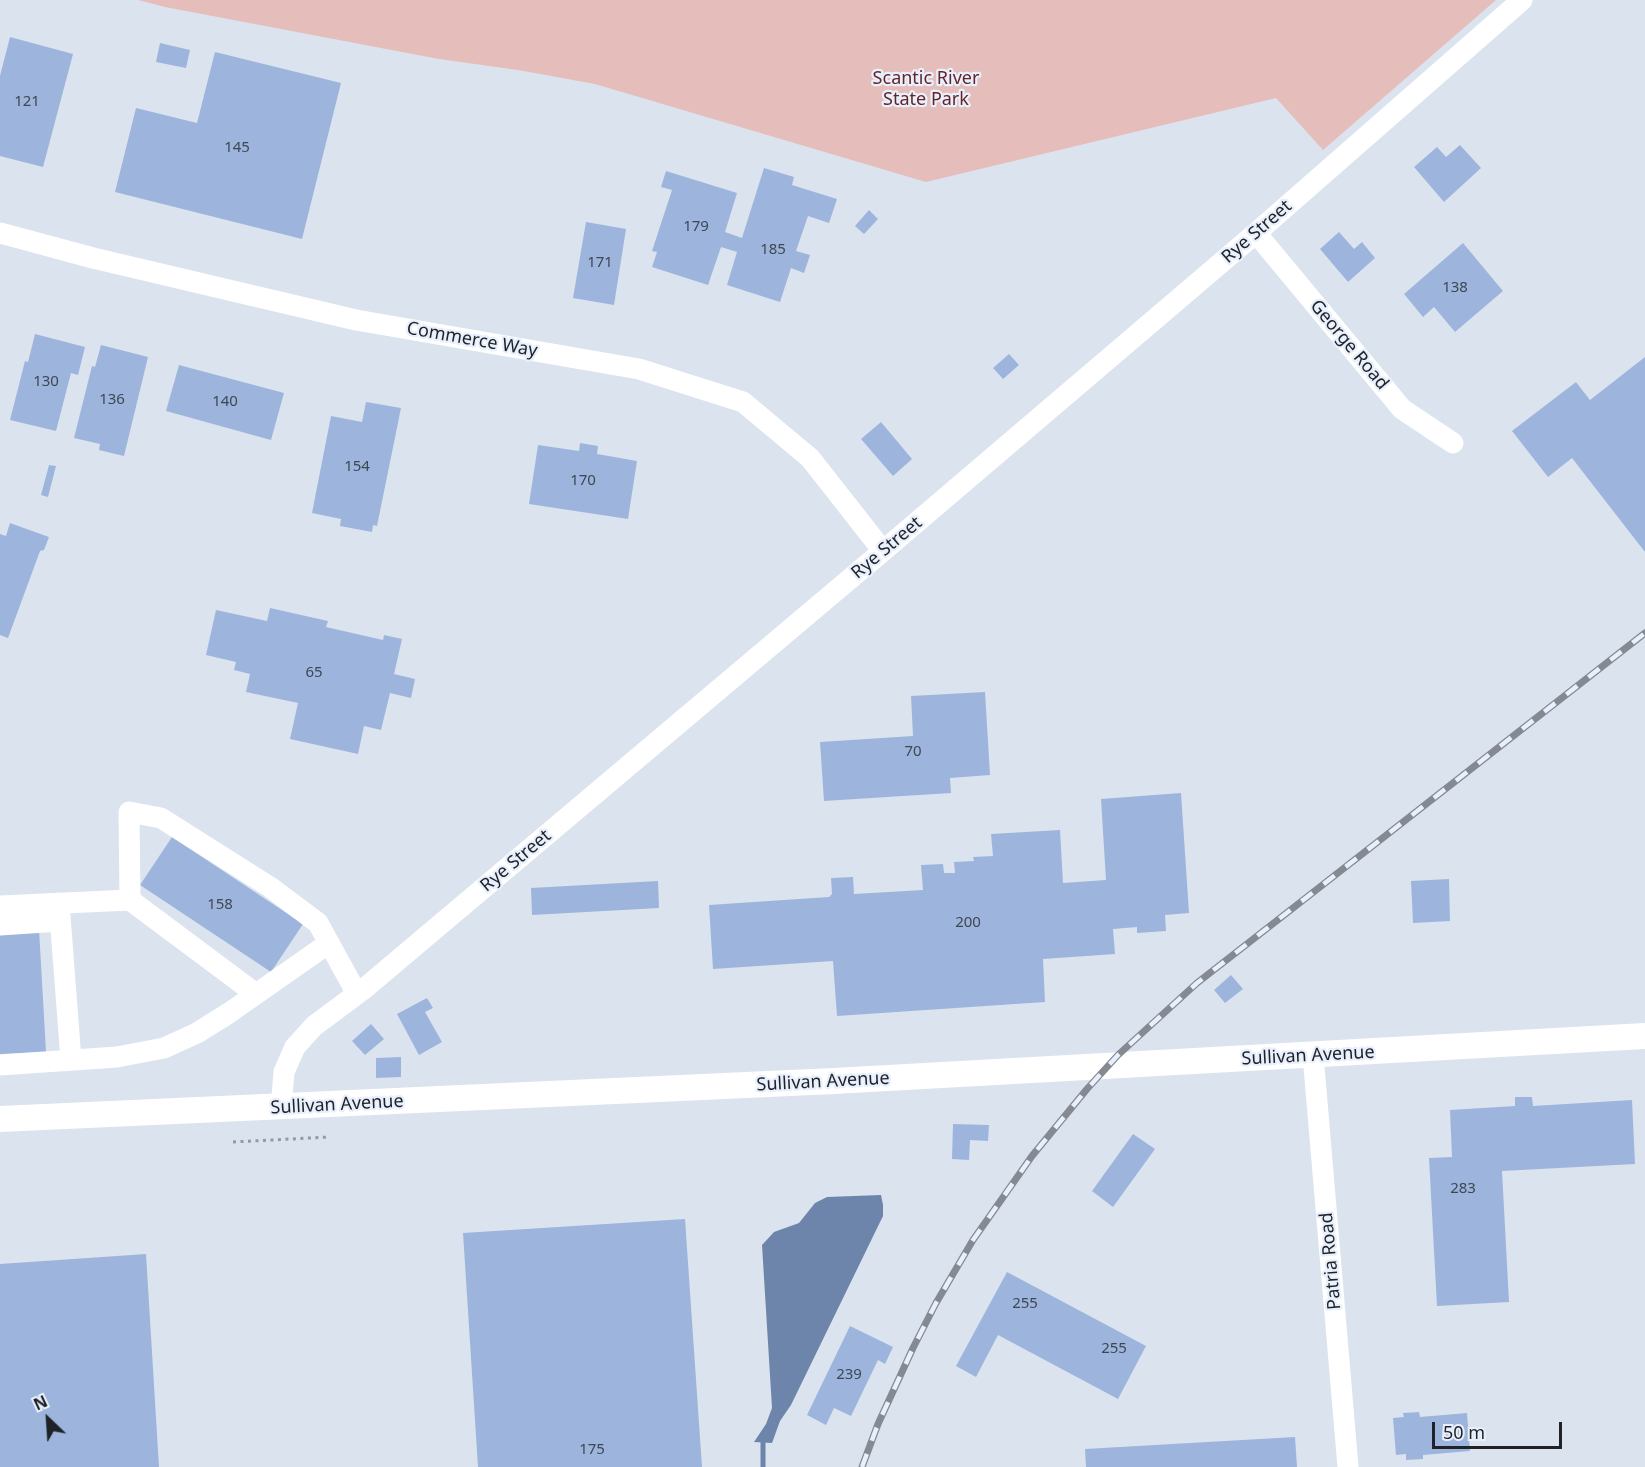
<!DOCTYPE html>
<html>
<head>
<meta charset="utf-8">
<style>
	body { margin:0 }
	#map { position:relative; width:1645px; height:1467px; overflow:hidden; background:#dbe3ef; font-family:"Noto Sans",sans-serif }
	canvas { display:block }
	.north { position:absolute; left:18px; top:1389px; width:60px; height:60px; -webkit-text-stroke:4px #e8f0fd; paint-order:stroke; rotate:335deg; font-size:16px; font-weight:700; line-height:24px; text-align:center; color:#1f2226 }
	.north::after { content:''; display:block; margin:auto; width:21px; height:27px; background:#1f2226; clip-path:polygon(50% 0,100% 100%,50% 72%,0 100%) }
	.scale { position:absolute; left:1432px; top:1422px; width:130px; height:27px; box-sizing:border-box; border:3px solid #1f2226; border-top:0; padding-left:8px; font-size:18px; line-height:21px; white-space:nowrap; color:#1f2226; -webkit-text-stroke:4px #e8f0fd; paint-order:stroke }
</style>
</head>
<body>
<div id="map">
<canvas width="1645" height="1467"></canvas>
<div class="north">N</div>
<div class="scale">50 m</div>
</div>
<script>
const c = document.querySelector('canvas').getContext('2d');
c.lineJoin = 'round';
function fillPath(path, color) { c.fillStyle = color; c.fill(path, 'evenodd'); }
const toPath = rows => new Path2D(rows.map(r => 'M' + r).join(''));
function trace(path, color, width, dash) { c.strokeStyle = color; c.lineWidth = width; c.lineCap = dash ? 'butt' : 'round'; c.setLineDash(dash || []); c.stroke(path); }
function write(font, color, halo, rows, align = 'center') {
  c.font = font + ' "Noto Sans",sans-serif'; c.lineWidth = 4.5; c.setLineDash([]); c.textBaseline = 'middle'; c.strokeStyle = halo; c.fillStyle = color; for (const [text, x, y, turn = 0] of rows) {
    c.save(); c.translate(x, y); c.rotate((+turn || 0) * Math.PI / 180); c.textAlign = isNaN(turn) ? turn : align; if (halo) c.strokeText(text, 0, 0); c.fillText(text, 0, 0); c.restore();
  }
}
const green = toPath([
	[138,0,1496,0,1323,150,1276,98,926,182,595,84,518,70,439,59,165,7]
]);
const water = toPath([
	[881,1195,883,1205,883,1216,791,1405,780,1421,772,1443,754,1442,766,1424,772,1408,762,1245,774,1232,799,1223,815,1203,827,1197]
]);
const stream = toPath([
	[763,1467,763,1442]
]);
const building = toPath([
	[10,37,73,54,43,167,0,156,0,76],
	[160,43,190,50,186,68,156,62],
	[215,52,341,83,302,239,115,192,136,108,197,123],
	[1460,145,1481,168,1444,202,1414,167,1437,147,1446,157],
	[764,168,794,177,792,185,837,199,829,223,808,216,796,251,810,255,804,273,791,268,780,302,727,285,737,252,721,247,708,285,652,267,657,252,652,251,672,190,661,187,666,171,737,193,725,232,742,238],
	[869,210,878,219,864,234,855,226],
	[586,222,626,229,614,305,573,298],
	[1339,232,1354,249,1362,242,1375,258,1348,282,1320,249],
	[1463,243,1503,291,1455,332,1434,307,1423,317,1404,294],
	[35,334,85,347,78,375,71,373,56,431,10,420,25,361,28,362],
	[101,345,148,357,124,456,99,450,100,444,74,438,92,366,95,367],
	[1009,354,1019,365,1003,379,993,368],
	[1645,357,1645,552,1572,458,1548,477,1512,431,1576,382,1590,400],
	[179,365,284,393,271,440,166,411],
	[366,402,401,408,377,526,373,525,372,532,340,526,341,519,312,513,331,416,362,422],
	[881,422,912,459,893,476,861,439],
	[580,443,598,446,597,454,637,461,628,519,529,504,538,445,579,451],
	[49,465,56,466,48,497,41,495],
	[10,523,49,537,44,550,40,551,8,638,0,635,0,534,6,536],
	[270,608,328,621,326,627,383,640,384,635,402,639,394,674,415,679,411,698,390,693,381,730,364,726,358,754,290,739,298,703,246,692,250,674,234,670,236,662,206,655,216,610,267,621],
	[985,692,990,775,950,778,951,793,824,801,820,742,913,736,911,696],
	[1181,793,1189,913,1165,915,1166,931,1137,933,1137,927,1113,929,1115,954,1043,959,1045,1002,837,1016,833,961,713,969,709,905,829,897,832,894,831,878,853,877,854,894,923,890,921,865,943,864,944,873,955,873,954,862,974,861,973,857,993,856,991,834,1060,830,1063,883,1106,880,1101,799],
	[172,837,303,924,271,972,140,885],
	[1449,879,1450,921,1413,923,1411,881],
	[658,881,659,908,532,915,531,888],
	[39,929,46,1052,0,1054,0,932],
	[1231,975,1243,989,1225,1003,1214,990],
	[427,998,433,1008,425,1012,442,1042,419,1055,397,1014],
	[371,1024,384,1039,365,1055,352,1041],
	[401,1057,401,1077,376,1078,376,1058],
	[1515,1097,1532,1097,1533,1106,1632,1100,1635,1164,1502,1171,1509,1302,1437,1306,1429,1158,1452,1157,1450,1110,1515,1106],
	[953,1124,989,1125,988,1141,970,1140,969,1160,952,1159],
	[1133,1134,1155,1149,1113,1207,1092,1191],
	[685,1219,702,1467,478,1467,463,1233],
	[146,1254,159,1467,0,1467,0,1264],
	[1007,1272,1146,1346,1118,1399,998,1335,976,1377,956,1366],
	[850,1326,893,1347,885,1364,878,1360,851,1416,834,1408,826,1425,807,1415],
	[1419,1412,1420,1417,1467,1413,1470,1451,1423,1455,1423,1459,1406,1460,1406,1454,1396,1455,1393,1418,1404,1417,1403,1413],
	[1295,1437,1297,1467,1086,1467,1085,1449]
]);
const path = toPath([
	[233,1142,329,1137]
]);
const minor = toPath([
	[0,233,93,258,356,320,639,369,743,402,810,458,883,551],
	[1256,233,1402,409,1453,443],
	[59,903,71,1060],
	[0,906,130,900],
	[0,925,60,921],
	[256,994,130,900,129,812,161,818,270,887,318,923,329,943],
	[1313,1055,1348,1467],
	[0,1065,117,1057,164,1048,197,1033,229,1013,329,943,357,994],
	[281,1108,284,1072,295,1047,314,1026,365,988,883,551,1256,233,1522,0]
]);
const major = toPath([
	[0,1119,834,1081,1645,1036]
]);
const rail = toPath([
	[862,1467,878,1424,913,1348,936,1303,973,1240,1032,1156,1087,1089,1118,1055,1197,983,1645,633]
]);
const numberNames = [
	["121",27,102],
	["145",237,148],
	["179",696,227],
	["185",773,250],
	["171",600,263],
	["138",1455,288],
	["130",46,382],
	["136",112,400],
	["140",225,402],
	["154",357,467],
	["170",583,481],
	["65",314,673],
	["70",913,752],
	["158",220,905],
	["200",968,923],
	["283",1463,1189],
	["255",1025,1304],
	["255",1114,1349],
	["239",849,1375],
	["175",592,1450]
];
const parkNames = [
	["Scantic River",926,79],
	["State Park",926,100]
];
const streetNames = [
	["Rye Street",1257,232,-41],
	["Commerce Way",472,340,10],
	["George Road",1349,345,50],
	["Rye Street",887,548,-40],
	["Rye Street",516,861,-40],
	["Sullivan Avenue",1308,1056,-3],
	["Sullivan Avenue",823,1082,-3],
	["Sullivan Avenue",337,1105,-3],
	["Patria Road",1331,1261,-95]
];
fillPath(green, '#e5bdba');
fillPath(water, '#6e85ab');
trace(stream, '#6e85ab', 5);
fillPath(building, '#9db5dc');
trace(path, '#949aa3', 3, [3, 4.5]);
trace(minor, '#fff', 21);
trace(major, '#fff', 26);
trace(rail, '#848992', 7);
trace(rail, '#e8f0fd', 4.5, [14]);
write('15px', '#3e4754', null, numberNames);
write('18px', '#652525', '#e8f0fd', parkNames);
write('18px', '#1f2226', '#e8f0fd', streetNames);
</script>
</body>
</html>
